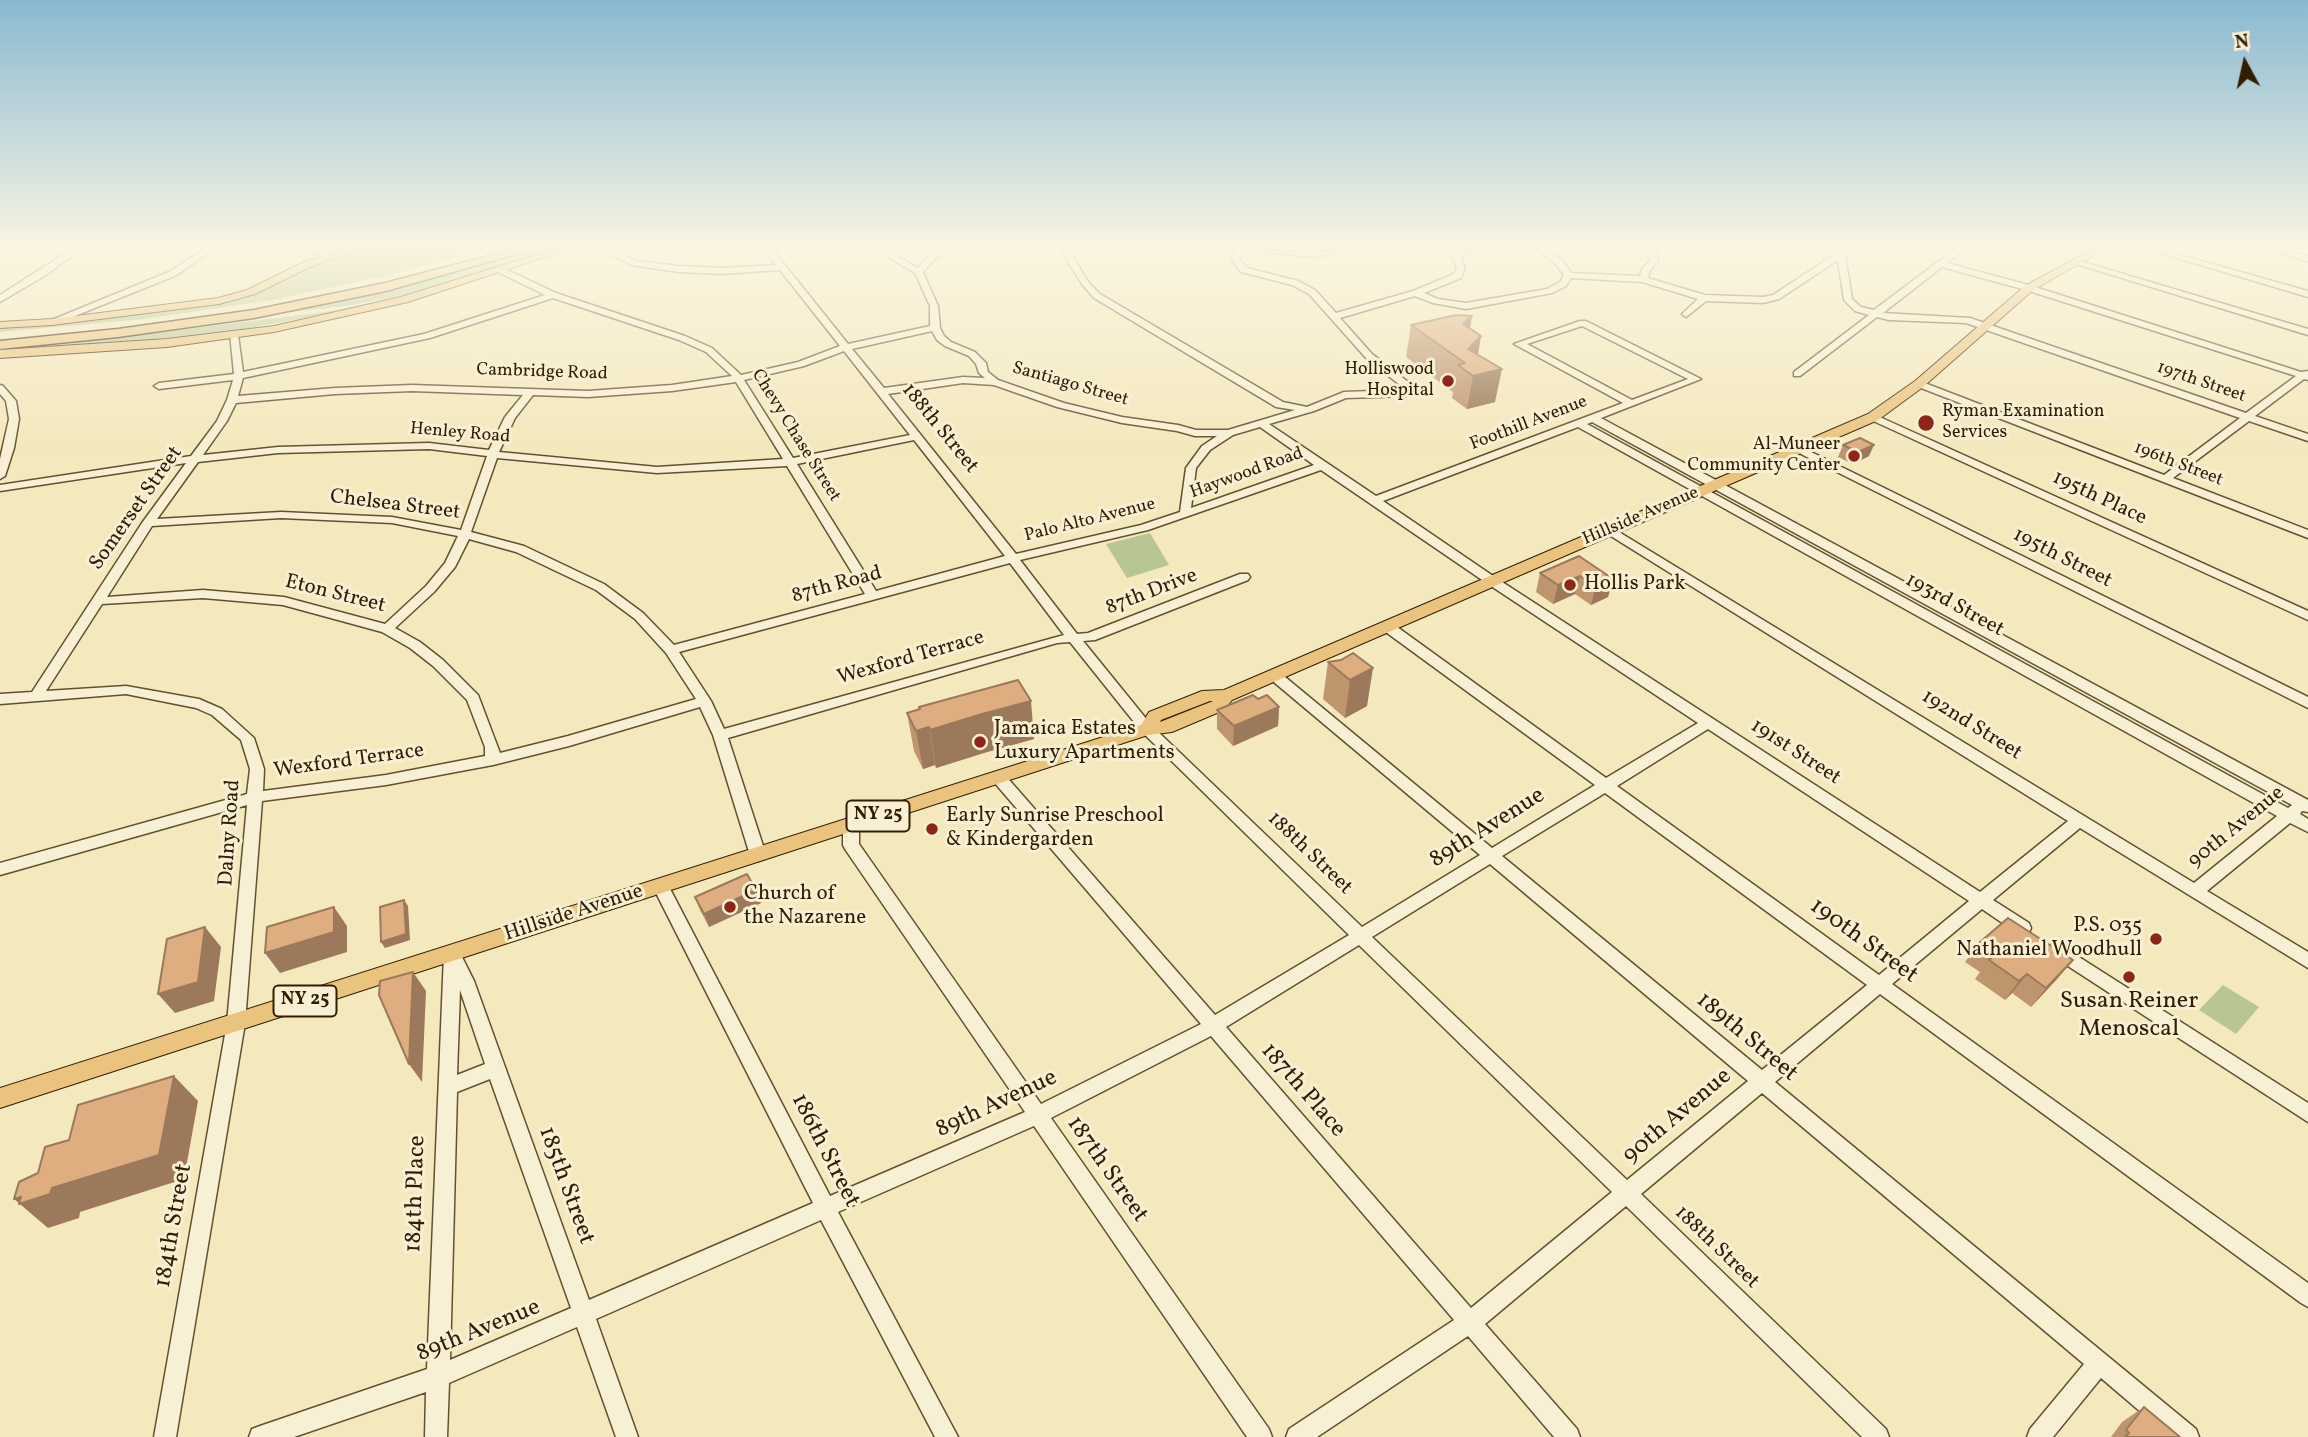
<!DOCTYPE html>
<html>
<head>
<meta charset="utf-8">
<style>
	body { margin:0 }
	#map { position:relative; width:2308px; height:1437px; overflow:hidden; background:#f4e8bd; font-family:Vollkorn,serif }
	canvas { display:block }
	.north { position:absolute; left:2210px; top:28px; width:70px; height:70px; -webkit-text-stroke:5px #f8f0d4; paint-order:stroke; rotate:352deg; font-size:19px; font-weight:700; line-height:28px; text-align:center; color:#331d01 }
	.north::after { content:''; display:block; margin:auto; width:24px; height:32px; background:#331d01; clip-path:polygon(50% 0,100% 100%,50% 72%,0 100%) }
</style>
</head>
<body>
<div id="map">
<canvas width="2308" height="1437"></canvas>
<div class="north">N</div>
</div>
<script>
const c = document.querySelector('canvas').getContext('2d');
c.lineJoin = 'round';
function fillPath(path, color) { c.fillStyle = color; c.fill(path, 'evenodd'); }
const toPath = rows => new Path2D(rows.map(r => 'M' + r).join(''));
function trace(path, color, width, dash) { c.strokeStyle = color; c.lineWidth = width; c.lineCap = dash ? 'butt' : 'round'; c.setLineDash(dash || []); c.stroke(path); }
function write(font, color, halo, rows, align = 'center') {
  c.font = font + ' Vollkorn,serif'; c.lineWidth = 6; c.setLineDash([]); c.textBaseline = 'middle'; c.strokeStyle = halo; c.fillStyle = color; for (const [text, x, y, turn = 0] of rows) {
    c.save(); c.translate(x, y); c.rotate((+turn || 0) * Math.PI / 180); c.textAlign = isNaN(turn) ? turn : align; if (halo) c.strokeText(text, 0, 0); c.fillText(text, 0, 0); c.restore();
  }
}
const green = toPath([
	[364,249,488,249,385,276,272,300,144,319,0,332,0,328,52,325,230,302,258,293,296,271],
	[537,249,559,249,406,295,346,306,284,313,377,292],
	[364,307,211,335,0,352,0,349,59,345],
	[1150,533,1169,565,1127,578,1106,544],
	[2223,985,2259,1007,2236,1034,2199,1010]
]);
const minor = toPath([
	[72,249,81,249,46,275,0,302,0,295,72,249],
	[204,249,213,249,177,275,55,324,47,322,171,271,204,249],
	[290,249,306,249,333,255,329,257,290,249],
	[600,249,610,249,637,261,678,266,722,268,776,265,764,249,772,249,848,344,930,326,930,306,915,273,875,249,884,249,918,268,930,254,942,249,952,249,936,258,923,272,938,306,940,328,944,336,951,342,975,352,986,363,988,372,998,380,1064,403,1122,417,1178,425,1196,430,1228,430,1295,410,1276,407,1094,298,1082,284,1060,249,1068,249,1089,283,1100,294,1283,402,1307,407,1344,392,1401,390,1400,385,1366,358,1309,294,1292,285,1241,272,1232,260,1235,249,1243,249,1240,260,1247,268,1298,281,1315,290,1336,313,1413,291,1454,274,1457,268,1452,257,1464,249,1481,249,1466,253,1460,258,1465,268,1461,278,1424,293,1438,299,1466,303,1547,289,1560,282,1564,275,1556,264,1537,249,1546,249,1562,260,1571,273,1640,276,1642,269,1650,261,1648,254,1642,249,1651,249,1656,253,1658,262,1650,270,1648,278,1705,295,1763,297,1773,295,1837,253,1839,249,1847,249,1845,254,1852,299,1861,307,1874,310,1955,249,1964,249,1947,263,2032,286,2301,372,2308,371,2308,380,2304,379,2255,416,2308,434,2308,441,2249,421,2173,478,2308,530,2308,538,1916,386,1916,382,1922,382,2164,475,2240,418,1966,323,1889,320,1877,317,1800,376,1794,376,1794,372,1869,315,1855,311,1844,300,1838,260,1779,299,1763,303,1706,301,1686,317,1682,314,1698,299,1642,282,1571,278,1566,286,1552,293,1466,309,1433,303,1415,296,1340,318,1372,354,1408,382,1412,393,1407,396,1346,398,1314,411,1269,424,1376,496,1623,403,1514,344,1580,321,1586,321,1701,379,1601,418,2308,800,2308,812,2302,811,2300,814,2308,819,2308,832,2290,823,2207,891,2308,952,2308,968,2080,828,1993,900,2029,923,2031,928,2029,933,2023,935,2017,933,1982,909,1892,984,2308,1283,2308,1307,2301,1303,1880,994,1775,1082,2196,1429,2199,1437,2170,1437,2101,1378,2053,1437,2027,1437,2030,1429,2084,1364,1762,1093,1641,1194,1886,1429,1889,1437,1862,1437,1626,1206,1485,1324,1577,1429,1580,1437,1554,1437,1468,1336,1317,1437,1286,1437,1289,1429,1454,1320,1211,1036,1051,1118,1269,1429,1272,1437,1247,1437,1034,1126,838,1212,958,1437,935,1437,821,1220,596,1319,638,1437,616,1437,577,1327,449,1383,447,1437,425,1437,426,1392,294,1437,249,1437,252,1429,260,1426,427,1369,444,954,446,949,452,947,458,949,474,981,589,1300,813,1203,653,887,655,883,661,881,667,883,830,1196,1025,1112,845,849,843,845,843,824,846,820,856,820,859,824,859,844,1041,1104,1201,1024,994,782,992,778,994,774,1004,774,1215,1015,1349,935,1142,732,1070,642,1057,643,728,738,766,855,764,859,758,861,752,859,750,855,713,735,700,707,569,746,493,765,386,785,262,801,245,1023,176,1437,154,1437,227,1023,247,805,0,875,0,863,247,794,250,769,241,740,212,715,196,708,126,694,0,704,0,694,32,692,142,523,186,463,0,491,0,485,191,456,217,421,227,400,233,380,159,389,154,386,159,383,234,374,230,333,238,335,243,372,424,334,545,295,496,271,495,269,499,266,556,293,685,336,712,348,741,375,798,362,840,346,780,270,722,274,678,272,632,265,600,249],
	[1942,267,2026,290,2296,376,2246,413,1970,318,1883,313,1942,267],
	[553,298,679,340,706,352,732,376,672,385,588,391,412,385,335,388,238,396,243,378,430,338,553,298],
	[1582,326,1688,379,1632,400,1527,344,1582,326],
	[932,331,937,340,945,346,969,356,976,364,979,373,985,378,963,377,884,388,852,349,932,331],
	[844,351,910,435,793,458,744,380,804,366,844,351],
	[736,382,783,459,657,467,499,452,515,418,533,395,588,397,672,391,736,382],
	[963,383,994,385,1057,407,1122,423,1177,431,1195,436,1217,436,1202,446,1186,468,1180,512,1141,525,1016,554,888,394,963,383],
	[412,391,523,395,505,417,489,450,429,443,278,447,203,455,227,421,236,403,335,394,412,391],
	[1592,422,2292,805,2288,808,1587,424,1592,422],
	[1260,427,1314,465,1191,508,1196,468,1210,450,1233,435,1260,427],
	[1578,427,2277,816,2194,883,1614,529,1606,529,1606,533,2068,821,1980,892,1496,578,1383,501,1578,427],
	[914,440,1005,556,876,591,797,464,914,440],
	[429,449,487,456,461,530,392,517,281,512,157,519,198,462,278,453,429,449],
	[497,458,657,473,787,466,865,594,674,645,643,613,604,584,524,546,471,532,497,458],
	[1321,470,1488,584,1698,723,1606,778,1393,624,1383,624,1382,627,1383,630,1595,785,1492,848,1279,672,1269,672,1267,675,1269,678,1480,855,1362,927,1152,726,1083,641,1095,640,1248,580,1250,577,1248,574,1240,574,1088,633,1077,634,1020,560,1148,530,1321,470],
	[281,518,392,523,458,536,445,563,426,586,385,624,284,597,203,590,107,597,152,526,281,518],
	[469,539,516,552,596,590,635,619,666,653,696,699,568,736,500,753,478,695,443,660,420,642,395,628,434,592,455,567,469,539],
	[1010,563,1064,635,724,729,711,701,679,652,1010,563],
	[203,598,283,605,382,632,410,648,433,666,467,700,485,747,485,756,386,775,263,791,264,769,254,738,222,709,199,699,126,686,46,691,102,604,203,598],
	[1708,729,1969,901,1879,975,1617,786,1708,729],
	[1605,793,1867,985,1762,1070,1502,856,1605,793],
	[1490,864,1748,1081,1627,1180,1372,937,1490,864],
	[1359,945,1612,1192,1471,1308,1226,1027,1359,945],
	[460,990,485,1064,457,1075,460,990],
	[490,1079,571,1308,450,1360,457,1092,490,1079],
	[1244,249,1316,253,1335,249,1349,249,1316,257,1248,251,1244,249],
	[2147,249,2159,249,2308,291,2308,297,2147,249],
	[2265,249,2277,249,2308,256,2308,261,2265,249],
	[2073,259,2308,329,2308,335,2073,263,2073,259],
	[0,385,3,386,16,401,19,419,14,448,5,476,0,479,0,459,9,419,6,401,0,394,0,385],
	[1873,414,2308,611,2308,620,1869,419,1868,417,1873,414],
	[1799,446,2308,697,2308,708,1795,451,1794,449,1799,446],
	[2057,943,2308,1103,2308,1122,2051,955,2049,950,2051,945,2057,943]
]);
const major = toPath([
	[346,249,360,249,312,266,255,294,219,304,52,325,0,328,0,322,52,319,218,298,247,290,304,262,346,249],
	[555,249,569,249,408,302,274,332,167,347,0,358,0,350,167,339,274,326,401,297,555,249],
	[2093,249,2105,249,2033,290,1923,387,1878,420,1232,700,1224,710,1172,732,1148,735,0,1108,0,1088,1141,725,1149,712,1202,691,1224,690,1868,414,1915,381,2025,286,2093,249],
	[1210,701,1213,701,1160,722,1161,720,1210,701]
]);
const highway = toPath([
	[515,249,534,249,386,291,254,318,118,337,0,349,0,341,118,329,254,310,385,283,515,249]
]);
const wall = toPath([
	[1472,316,1470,329,1481,336,1478,355,1495,402,1467,409,1452,398,1453,392,1406,357,1411,325],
	[1843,445,1869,456,1853,464,1838,457],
	[1579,556,1613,579,1608,597,1591,605,1575,594,1553,604,1536,592,1540,573],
	[1341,660,1367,706,1345,718,1323,699,1328,662],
	[1258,699,1279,707,1278,726,1233,746,1217,729,1217,710],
	[919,707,1034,739,987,752,936,768,935,765,923,769,914,751,907,713,919,709],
	[756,890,761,903,709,927,700,910,695,897],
	[1979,943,2073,960,2057,979,2031,1007,2012,993,2005,1000,1975,979,1980,972,1965,962],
	[2144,1407,2180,1437,2111,1437,2122,1422]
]);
const shadedWall = toPath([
	[1472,316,1466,348,1463,324],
	[1481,336,1475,369,1468,349],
	[1502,369,1495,402,1467,409,1473,376],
	[1874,445,1869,456,1853,464,1858,452],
	[1580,576,1575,594,1553,604,1558,585],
	[1613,579,1608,597,1591,605,1596,586],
	[1373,668,1367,706,1345,718,1350,680],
	[1031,701,1034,739,987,752,936,768,930,730,982,714],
	[1279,707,1278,726,1233,746,1234,726],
	[929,727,935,765,923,769,916,731],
	[756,890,761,903,709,927,704,914],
	[404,900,408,906,410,940,385,948,381,942],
	[334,907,347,926,347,952,280,973,265,953],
	[205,927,221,947,214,1001,175,1013,158,994],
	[2073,960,2057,979,2031,1007,2046,988],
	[413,972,426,991,422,1082,409,1064],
	[2027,974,2012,993,2005,1000,2019,981],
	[174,1076,198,1101,184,1179,80,1212,79,1218,48,1228,14,1199,52,1188]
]);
const building = toPath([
	[1456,315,1472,316,1463,324,1481,336,1468,349,1502,369,1473,376,1458,365,1465,363,1411,325,1456,315],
	[1860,438,1874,445,1858,452,1843,445,1860,438],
	[1579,556,1613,579,1596,586,1580,576,1558,585,1540,573,1579,556],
	[1353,653,1373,668,1350,680,1328,662,1341,660,1353,653],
	[1018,680,1031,701,982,714,930,730,929,727,916,731,907,713,920,709,919,707,1018,680],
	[1253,695,1258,699,1267,695,1279,707,1234,726,1217,710,1253,695],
	[747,874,756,890,704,914,695,897,747,874],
	[404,900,406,934,381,942,380,907,404,900],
	[334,907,334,932,265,953,267,927,334,907],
	[2008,918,2073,960,2046,988,2027,974,2019,981,1989,960,1996,954,1979,943,2008,918],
	[205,927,198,982,158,994,167,939,205,927],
	[413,972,409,1064,379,995,380,981,413,972],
	[174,1076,159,1155,52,1188,50,1194,19,1204,21,1197,14,1199,19,1182,38,1173,45,1147,69,1140,78,1105,174,1076],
	[2144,1407,2180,1437,2125,1437,2129,1433,2126,1430,2144,1407]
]);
const markers = [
	[1448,381,7,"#8f2418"],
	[1926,423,9,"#8f2418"],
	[1854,456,7,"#8f2418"],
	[1570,585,7,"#8f2418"],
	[980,742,7,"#8f2418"],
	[932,829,7,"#8f2418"],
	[730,907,7,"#8f2418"],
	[2156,939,7,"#8f2418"],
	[2129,977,7,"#8f2418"]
];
const farPoinames = [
	["Holliswood",1434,371],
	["Hospital",1434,392],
	["Ryman Examination",1942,413,"left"],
	["Services",1942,434,"left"],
	["Al-Muneer",1840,446],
	["Community Center",1840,467]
];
const farStreetnames = [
	["Cambridge Road",542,373,2],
	["197th Street",2201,383,19],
	["Santiago Street",1070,385,16],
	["Foothill Avenue",1529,424,-21],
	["Henley Road",460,434,5],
	["Chevy Chase Street",795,436,58],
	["196th Street",2178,465,21],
	["Haywood Road",1247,474,-20],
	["Hillside Avenue",1641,517,-23],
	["Palo Alto Avenue",1090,521,-14]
];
const shields = [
	[878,816,63],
	[305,1001,63]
];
const shieldNames = [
	["NY 25",878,816],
	["NY 25",305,1001]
];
const streetNames = [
	["188th Street",939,429,51],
	["195th Place",2099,499,25],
	["Chelsea Street",395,506,7],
	["Somerset Street",137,509,-55],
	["195th Street",2062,559,27],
	["87th Road",837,586,-15],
	["87th Drive",1152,593,-21],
	["Eton Street",335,595,14],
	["193rd Street",1954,606,29],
	["Wexford Terrace",911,659,-16],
	["192nd Street",1971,726,32],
	["191st Street",1795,753,33],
	["Wexford Terrace",349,762,-8],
	["90th Avenue",2237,828,-39],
	["Dalny Road",231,833,-86],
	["188th Street",1309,854,44],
	["Hillside Avenue",574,914,-18],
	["188th Street",1716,1248,44]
];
const poiNames = [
	["Hollis Park",1584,585],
	["Jamaica Estates",994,730],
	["Luxury Apartments",994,754],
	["Early Sunrise Preschool",946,817],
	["& Kindergarden",946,841],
	["Church of",744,895],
	["the Nazarene",744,919],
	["P.S. 035",2142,927,"right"],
	["Nathaniel Woodhull",2142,951,"right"]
];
const nearStreetnames = [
	["89th Avenue",1488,829,-32],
	["190th Street",1863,942,36],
	["189th Street",1746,1038,40],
	["187th Place",1302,1091,49],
	["89th Avenue",997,1105,-25],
	["90th Avenue",1678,1117,-40],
	["186th Street",824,1151,63],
	["187th Street",1106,1170,55],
	["185th Street",565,1186,70],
	["184th Place",417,1194,-88],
	["184th Street",175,1226,-80],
	["89th Avenue",479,1332,-22]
];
const nearPoinames = [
	["Susan Reiner",2129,1003],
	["Menoscal",2129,1031]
];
fillPath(green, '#b8c694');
trace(minor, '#635030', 3);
trace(major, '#331d01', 2);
trace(highway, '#331d01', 3);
fillPath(minor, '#f8f0d4');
fillPath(major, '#eac47e');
fillPath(highway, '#eac47e');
fillPath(wall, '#bf956e');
fillPath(shadedWall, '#9b795a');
fillPath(building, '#dead80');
trace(building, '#9b795a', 2);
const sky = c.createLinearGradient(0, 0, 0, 450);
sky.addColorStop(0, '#89b9d2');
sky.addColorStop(0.55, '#faf5e1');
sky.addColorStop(1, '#faf5e100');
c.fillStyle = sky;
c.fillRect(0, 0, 2308, 450);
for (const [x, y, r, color] of markers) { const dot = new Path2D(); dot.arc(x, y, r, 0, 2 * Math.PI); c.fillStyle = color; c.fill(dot); trace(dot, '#f8f0d4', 2.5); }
write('18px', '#331d01', '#f8f0d4', farPoinames, 'right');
write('18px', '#331d01', '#f8f0d4', farStreetnames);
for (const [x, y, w] of shields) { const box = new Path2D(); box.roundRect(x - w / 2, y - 15.5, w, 31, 5); c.fillStyle = '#f8f0d4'; c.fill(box); trace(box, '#331d01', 2); }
write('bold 19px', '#331d01', null, shieldNames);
write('21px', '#331d01', '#f8f0d4', streetNames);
write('21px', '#331d01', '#f8f0d4', poiNames, 'left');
write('24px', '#331d01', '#f8f0d4', nearStreetnames);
write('24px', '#331d01', '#f8f0d4', nearPoinames);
</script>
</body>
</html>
